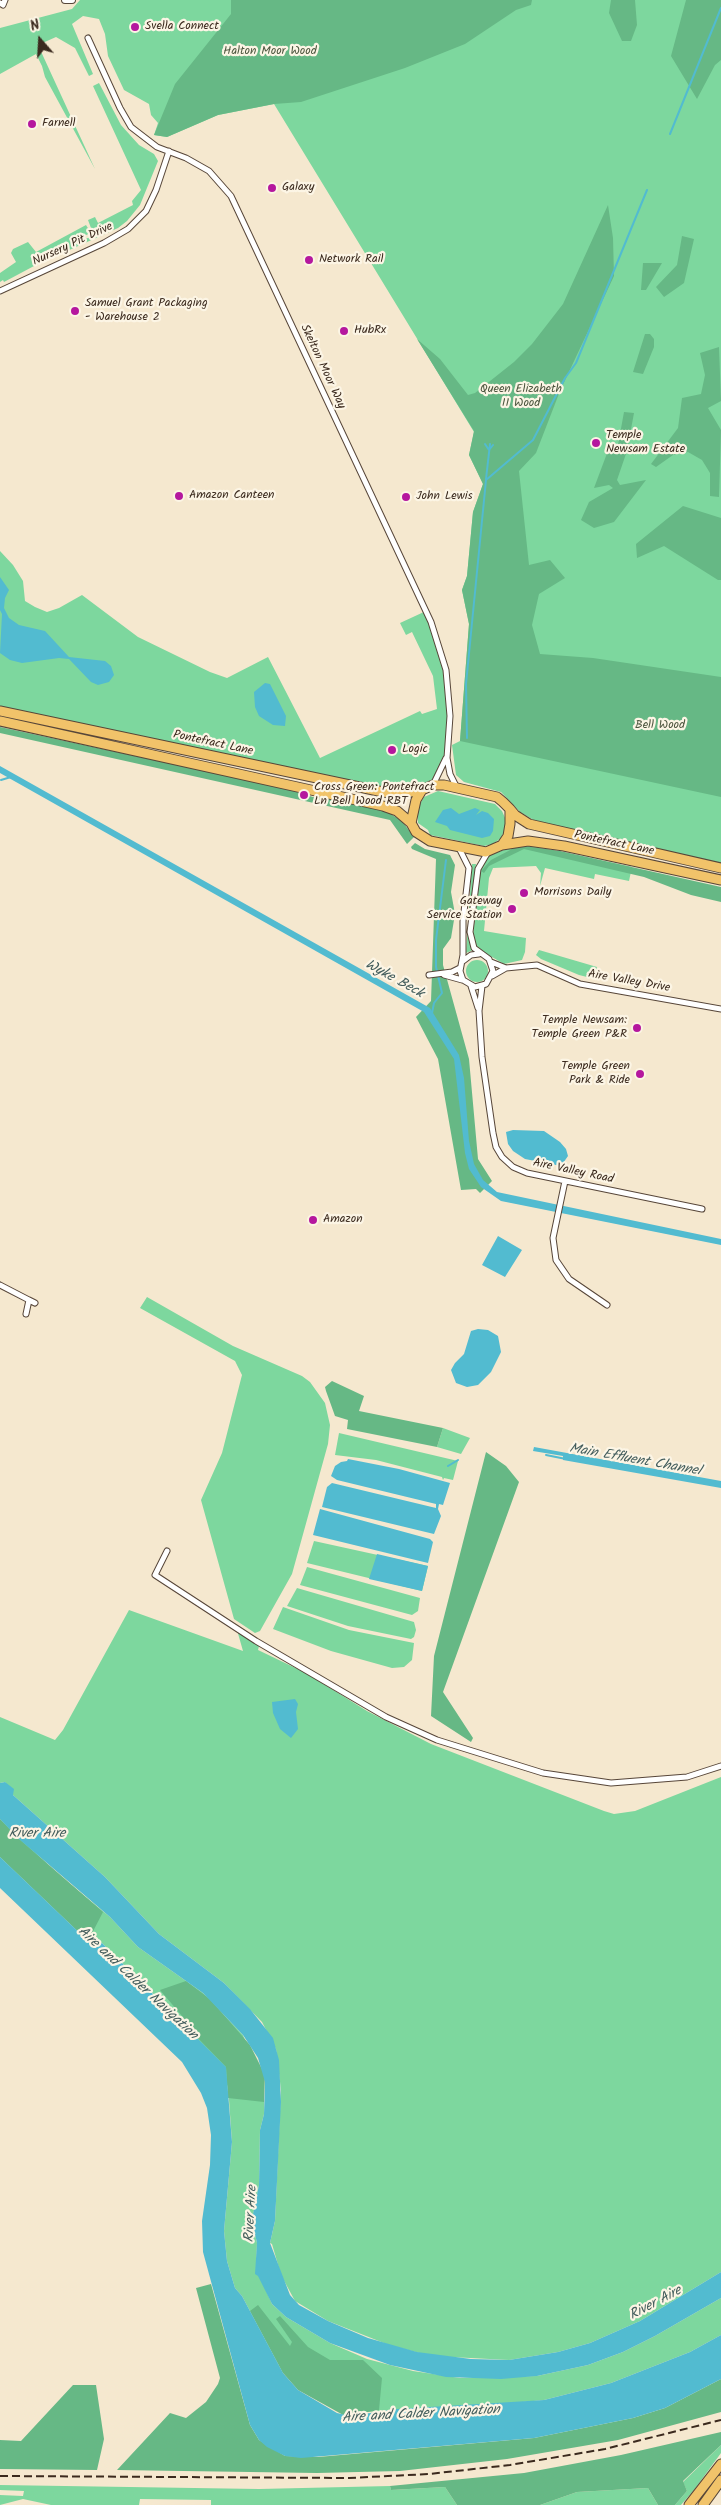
<!DOCTYPE html>
<html>
<head>
<meta charset="utf-8">
<style>
	body { margin:0 }
	#map { position:relative; width:721px; height:2505px; overflow:hidden; background:#f5e8cf; font-family:Kalam,sans-serif }
	canvas { display:block }
	.north { position:absolute; left:15px; top:15px; width:50px; height:50px; -webkit-text-stroke:4px #fcf5e5; paint-order:stroke; rotate:341deg; font-size:14px; font-weight:700; line-height:20px; text-align:center; color:#3b2a1e }
	.north::after { content:''; display:block; margin:auto; width:18px; height:22px; background:#3b2a1e; clip-path:polygon(50% 0,100% 100%,50% 72%,0 100%) }
</style>
</head>
<body>
<div id="map">
<canvas width="721" height="2505"></canvas>
<div class="north">N</div>
</div>
<script>
const c = document.querySelector('canvas').getContext('2d');
c.lineJoin = 'round';
function fillPath(path, color) { c.fillStyle = color; c.fill(path, 'evenodd'); }
const toPath = rows => new Path2D(rows.map(r => 'M' + r).join(''));
function trace(path, color, width, dash) { c.strokeStyle = color; c.lineWidth = width; c.lineCap = dash ? 'butt' : 'round'; c.setLineDash(dash || []); c.stroke(path); }
function write(font, color, halo, rows, align = 'center') {
  c.font = font + ' Kalam,sans-serif'; c.lineWidth = 4.5; c.setLineDash([]); c.textBaseline = 'middle'; c.strokeStyle = halo; c.fillStyle = color; for (const [text, x, y, turn = 0] of rows) {
    c.save(); c.translate(x, y); c.rotate((+turn || 0) * Math.PI / 180); c.textAlign = isNaN(turn) ? turn : align; if (halo) c.strokeText(text, 0, 0); c.fillText(text, 0, 0); c.restore();
  }
}
const green = toPath([
	[80,0,721,0,721,864,537,822,520,812,501,792,464,782,456,775,452,745,460,741,469,624,462,590,467,576,473,512,483,484,469,455,474,432,274,104,218,115,167,137,154,135,158,123,151,115,149,104,124,90,108,56,105,34,99,19,83,16,72,24,93,74,89,76,75,48,56,37,38,45,95,169,45,77,42,66,36,54,0,74,0,28,72,9],
	[99,83,121,125,139,145,154,154,158,161,140,205,127,221,118,228,34,266,4,282,3,280,0,282,0,273,16,262,11,253,13,249,28,242,36,252,86,225,91,233,74,240,75,242,94,236,88,220,95,217,98,223,133,205,132,201,141,190,93,86],
	[0,551,13,565,23,581,25,601,35,607,47,612,59,608,82,595,138,637,210,672,227,678,268,657,320,758,420,711,422,714,437,709,433,676,412,632,406,635,400,623,426,611,438,641,448,691,447,758,433,785,399,794,0,711],
	[438,791,495,804,502,811,506,820,505,829,501,838,493,844,484,846,430,835,428,830,418,823,417,809,424,797],
	[528,845,632,867,629,881,595,874,594,879,545,868,540,886,541,873,536,866,493,868,489,878,484,931,526,938,525,952,522,960,504,964,480,950,476,946,473,935,480,871,488,856,514,846],
	[472,864,476,864,468,935,473,950,466,953],
	[539,950,597,967,594,976,591,978,579,975,541,959,536,955],
	'466 971a11 11 0 1 1 22 0a11 11 0 1 1-22 0Z',
	[147,1297,233,1346,302,1376,310,1382,325,1403,330,1425,328,1444,292,1574,260,1631,255,1633,234,1619,201,1500,222,1453,242,1375,235,1361,140,1308],
	[443,1428,470,1438,461,1454,437,1447],
	[339,1433,458,1461,453,1480,444,1478,443,1480,442,1477,376,1460,335,1455],
	[314,1541,428,1566,422,1591,307,1563],
	[307,1567,420,1598,418,1611,412,1615,300,1585],
	[297,1588,414,1622,416,1630,414,1637,411,1639,348,1626,287,1606],
	[283,1607,349,1630,414,1643,412,1660,404,1667,392,1668,331,1651,273,1629],
	[129,1610,243,1651,237,1630,259,1646,258,1650,306,1673,367,1711,431,1744,604,1811,614,1814,635,1811,721,1777,721,2272,640,2321,590,2343,558,2352,509,2360,431,2356,389,2345,328,2321,295,2301,281,2275,272,2244,270,2243,275,2221,281,2090,276,2049,262,2022,224,1983,159,1934,105,1877,13,1795,5,1782,0,1783,0,1717,55,1740,63,1730],
	[0,1819,59,1875,110,1917,138,1947,203,1993,243,2035,264,2091,264,2114,260,2130,259,2185,253,2215,254,2230,257,2243,256,2268,272,2304,286,2317,330,2343,367,2359,413,2371,460,2378,537,2376,588,2365,623,2352,655,2336,721,2298,721,2335,690,2352,611,2383,544,2400,512,2403,364,2412,283,2373,242,2296,235,2288,227,2261,224,2231,232,2142,228,2086,191,2031,102,1943,88,1941,0,1857],
	[721,2445,721,2453,694,2490,681,2505,675,2505,687,2491,683,2482],
	[0,2485,259,2489,390,2486,391,2490,445,2487,457,2505,211,2505,211,2500,140,2499,139,2505,51,2505,23,2499,0,2505,0,2495,23,2496,24,2491,0,2490],
	[648,2488,658,2505,540,2505,577,2492]
]);
const forest = toPath([
	[231,0,532,0,531,5,516,10,465,44,405,68,301,102,274,104,218,115,167,137,154,135,175,84,231,14],
	[611,0,635,0,637,25,631,41,622,41,609,13],
	[686,0,721,0,721,60,715,65,697,99,671,56],
	[608,205,613,238,614,276,560,391,536,453,519,471,529,565,550,560,565,578,539,594,532,625,540,654,593,658,721,677,721,797,460,741,469,624,462,590,467,576,473,512,483,484,469,455,474,431,417,339,440,359,468,395,475,393,514,362,532,344,563,304],
	[682,236,694,239,684,283,664,297,656,287,677,265],
	[643,263,662,263,646,290,641,290],
	[645,334,650,334,654,339,654,347,643,374,633,372],
	[719,347,721,401,708,408,721,430,719,497,710,496,710,473,702,460,688,452,673,455,656,467,651,464,678,428,682,398,701,394,705,375,700,353],
	[624,412,634,413,627,451,617,480,620,485,646,480,614,522,594,528,581,520,589,502,613,488,609,485,594,488,609,448,618,445],
	[683,506,721,518,721,580,718,580,664,546,637,558,636,544],
	[0,727,284,788,313,797,327,798,386,811,402,821,414,837,407,844,390,820,0,733],
	[415,843,425,849,450,855,455,865,451,892,455,914,451,938,443,949,443,965,469,1059,478,1159,492,1181,480,1193,476,1189,461,1190,438,1059,416,1017,431,1001,436,859,412,849,411,847],
	[523,846,560,851,721,887,721,902,691,895,644,877,524,849,489,866,484,873,481,871,491,860,514,848],
	[332,1381,364,1396,359,1411,443,1428,437,1447,347,1429,348,1420,335,1416,326,1391,325,1387],
	[486,1452,506,1466,519,1482,443,1692,473,1738,471,1742,431,1716,434,1656],
	[0,1819,19,1839,103,1912,88,1941,0,1857],
	[186,1981,210,1999,250,2045,265,2075,264,2102,228,2098,226,2067,191,2031,188,2023,160,1990],
	[211,2284,250,2425,259,2440,285,2456,318,2457,534,2438,633,2418,665,2408,721,2379,721,2412,618,2440,507,2459,400,2471,317,2473,117,2470,170,2413,186,2418,206,2402,218,2384,220,2378,196,2288],
	[258,2305,290,2346,292,2342,276,2319,280,2316,308,2347,330,2360,363,2360,382,2378,379,2410,345,2416,298,2390,283,2373,250,2311],
	[73,2385,96,2385,104,2439,97,2470,0,2469,0,2440,21,2441],
	[721,2432,721,2445,683,2481,687,2491,675,2505,658,2505,648,2488,577,2492,540,2505,457,2505,445,2487,391,2490,390,2486,524,2473,621,2455]
]);
const water = toPath([
	[0,577,9,590,5,598,4,608,9,618,19,625,45,631,69,657,105,661,111,666,114,675,109,682,98,685,91,682,69,659,59,658,22,663,10,660,0,653,2,614,0,610],
	[265,683,270,684,286,716,285,726,273,725,259,716,255,707,254,692],
	[0,766,430,1008,459,1055,464,1078,469,1141,474,1164,483,1180,497,1192,721,1239,721,1245,501,1201,481,1187,469,1169,465,1153,454,1059,424,1012,0,773],
	[451,808,459,814,475,808,480,810,476,815,482,811,488,813,494,819,493,831,490,836,482,838,450,830,447,826,435,822,443,810],
	[513,1130,544,1131,560,1142,566,1149,568,1156,561,1166,525,1159,513,1151,508,1144,506,1132],
	[498,1236,522,1250,505,1277,482,1265],
	[478,1329,488,1330,498,1336,501,1352,491,1372,478,1385,467,1387,456,1383,451,1370,455,1363,464,1354,471,1331],
	[534,1447,721,1481,721,1488,563,1460,563,1456,533,1451],
	[348,1459,399,1469,450,1483,443,1505,439,1504,438,1509,441,1516,434,1534,322,1507,327,1487,332,1483,436,1508,436,1504,337,1480,331,1476,335,1466,341,1462,347,1461],
	[320,1509,430,1539,433,1542,428,1563,313,1535],
	[377,1554,428,1566,422,1591,369,1579],
	[295,1699,298,1704,296,1712,298,1729,291,1738,280,1729,273,1713,272,1702],
	[5,1782,14,1789,13,1795,105,1877,159,1934,224,1983,250,2009,273,2038,279,2060,281,2102,275,2221,270,2243,290,2295,299,2305,328,2321,368,2338,417,2352,471,2359,509,2360,558,2352,590,2343,640,2321,721,2272,721,2298,655,2336,623,2352,588,2365,537,2376,501,2379,446,2377,390,2365,330,2343,286,2317,272,2304,258,2276,255,2274,257,2243,254,2230,253,2214,259,2185,260,2130,264,2114,265,2082,258,2058,243,2035,203,1993,138,1947,110,1917,19,1839,0,1819,0,1783],
	[0,1857,88,1941,102,1943,226,2067,232,2142,224,2231,227,2261,235,2288,242,2296,283,2373,298,2390,337,2413,350,2416,397,2409,544,2400,611,2383,690,2352,721,2335,721,2379,665,2408,633,2418,534,2438,301,2458,285,2456,267,2447,259,2440,250,2425,203,2252,202,2221,210,2165,211,2135,207,2108,201,2093,182,2062,0,1888]
]);
const stream = toPath([
	[670,134,721,8],
	[485,444,489,450,493,445],
	[486,479,490,444],
	[467,738,466,684,486,480,533,440,565,378,576,363,647,190],
	[1,780,11,777],
	[432,1013,434,1003,442,993,436,967,436,940,446,860],
	[546,1455,566,1459],
	[448,1466,458,1460]
]);
const minor = toPath([
	[0,3,3,5,5,0],
	[88,38,120,108,131,127,157,147,186,158,209,171,231,196,431,622,446,670,450,716,447,758,450,774,457,788],
	[0,291,104,243,128,229,146,211,156,190,169,151],
	[433,785,446,758],
	[459,848,469,868,463,921,463,955,460,971,463,980,475,987,486,984,493,971,489,959,474,948,470,932,478,869,488,852],
	[463,961,471,955,479,954],
	[491,962,506,968,537,965,580,984,721,1009],
	[429,975,452,972,460,968],
	[444,975,462,980],
	[492,976,506,968],
	[471,986,478,1008],
	[482,986,479,1011,482,1057,493,1133,496,1147,502,1157,513,1167,527,1173,702,1209],
	[565,1181,553,1238,556,1260,569,1279,607,1305],
	[0,1285,29,1300],
	[26,1314,29,1300,35,1303],
	[167,1551,155,1575,256,1641,386,1717,437,1740,543,1773,611,1783,687,1777,721,1766]
]);
const tertiary = toPath([
	[65,0,72,0]
]);
const trunk = toPath([
	[0,711,383,792,399,794,422,790],
	[0,721,383,806,397,811,411,823],
	[510,809,510,824,508,836,502,845,486,852,430,841,416,832,411,823,416,800,422,790,433,785,444,785,497,797,503,802,510,809,515,815,529,824,721,868],
	[502,845,528,841,564,846,721,880]
]);
const motorway = toPath([
	[689,2505,721,2464],
	[703,2505,721,2480]
]);
const rail = toPath([
	[0,2476,349,2478,429,2474,510,2465,605,2449,721,2420]
]);
const markers = [
	[135,27,5,"#b5179e"],
	[32,124,5,"#b5179e"],
	[272,188,5,"#b5179e"],
	[309,260,5,"#b5179e"],
	[75,311,5,"#b5179e"],
	[344,331,5,"#b5179e"],
	[596,443,5,"#b5179e"],
	[179,496,5,"#b5179e"],
	[406,497,5,"#b5179e"],
	[392,750,5,"#b5179e"],
	[304,795,5,"#b5179e"],
	[524,893,5,"#b5179e"],
	[512,909,5,"#b5179e"],
	[637,1028,5,"#b5179e"],
	[640,1074,5,"#b5179e"],
	[313,1220,5,"#b5179e"]
];
const poiNames = [
	["Svella Connect",145,27],
	["Farnell",42,124],
	["Galaxy",282,188],
	["Network Rail",319,260],
	["Samuel Grant Packaging",85,304],
	["- Warehouse 2",85,318],
	["HubRx",354,331],
	["Temple",606,436],
	["Newsam Estate",606,450],
	["Amazon Canteen",189,496],
	["John Lewis",416,497],
	["Logic",402,750],
	["Cross Green: Pontefract",314,788],
	["Ln Bell Wood RBT",314,802],
	["Morrisons Daily",534,893],
	["Gateway",502,902,"right"],
	["Service Station",502,916,"right"],
	["Temple Newsam:",627,1021,"right"],
	["Temple Green P&R",627,1035,"right"],
	["Temple Green",630,1067,"right"],
	["Park & Ride",630,1081,"right"],
	["Amazon",323,1220]
];
const parkNames = [
	["Halton Moor Wood",270,52],
	["Queen Elizabeth",521,390],
	["II Wood",521,404],
	["Bell Wood",660,726]
];
const streetNames = [
	["Nursery Pit Drive",73,245,-25],
	["Skelton Moor Way",322,367,65],
	["Pontefract Lane",213,744,12],
	["Pontefract Lane",614,844,12],
	["Aire Valley Drive",629,982,10],
	["Aire Valley Road",573,1172,12]
];
const waterNames = [
	["Wyke Beck",394,980,29],
	["Main Effluent Channel",635,1461,10],
	["River Aire",37,1835],
	["Aire and Calder Navigation",137,1984,43],
	["River Aire",252,2214,-87],
	["River Aire",656,2304,-28],
	["Aire and Calder Navigation",421,2415,-3]
];
fillPath(green, '#7dd79e');
fillPath(forest, '#66b885');
fillPath(water, '#52bbd0');
trace(stream, '#52bbd0', 2);
trace(minor, '#574639', 7);
trace(tertiary, '#574639', 8);
trace(trunk, '#574639', 11);
trace(motorway, '#574639', 11);
trace(minor, '#fff', 5);
trace(tertiary, '#fff', 6);
trace(trunk, '#f1c36a', 9);
trace(motorway, '#f1c36a', 9);
trace(rail, '#3b2a1e', 2, [8, 4]);
for (const [x, y, r, color] of markers) { const dot = new Path2D(); dot.arc(x, y, r, 0, 2 * Math.PI); c.fillStyle = color; c.fill(dot); trace(dot, '#fcf5e5', 2); }
write('12px', '#3b2a1e', '#fcf5e5', poiNames, 'left');
write('12px', '#4c553e', '#fcf5e5', parkNames);
write('12px', '#3b2a1e', '#fcf5e5', streetNames);
write('italic 14px', '#435d5c', '#fcf5e5', waterNames);
</script>
</body>
</html>
